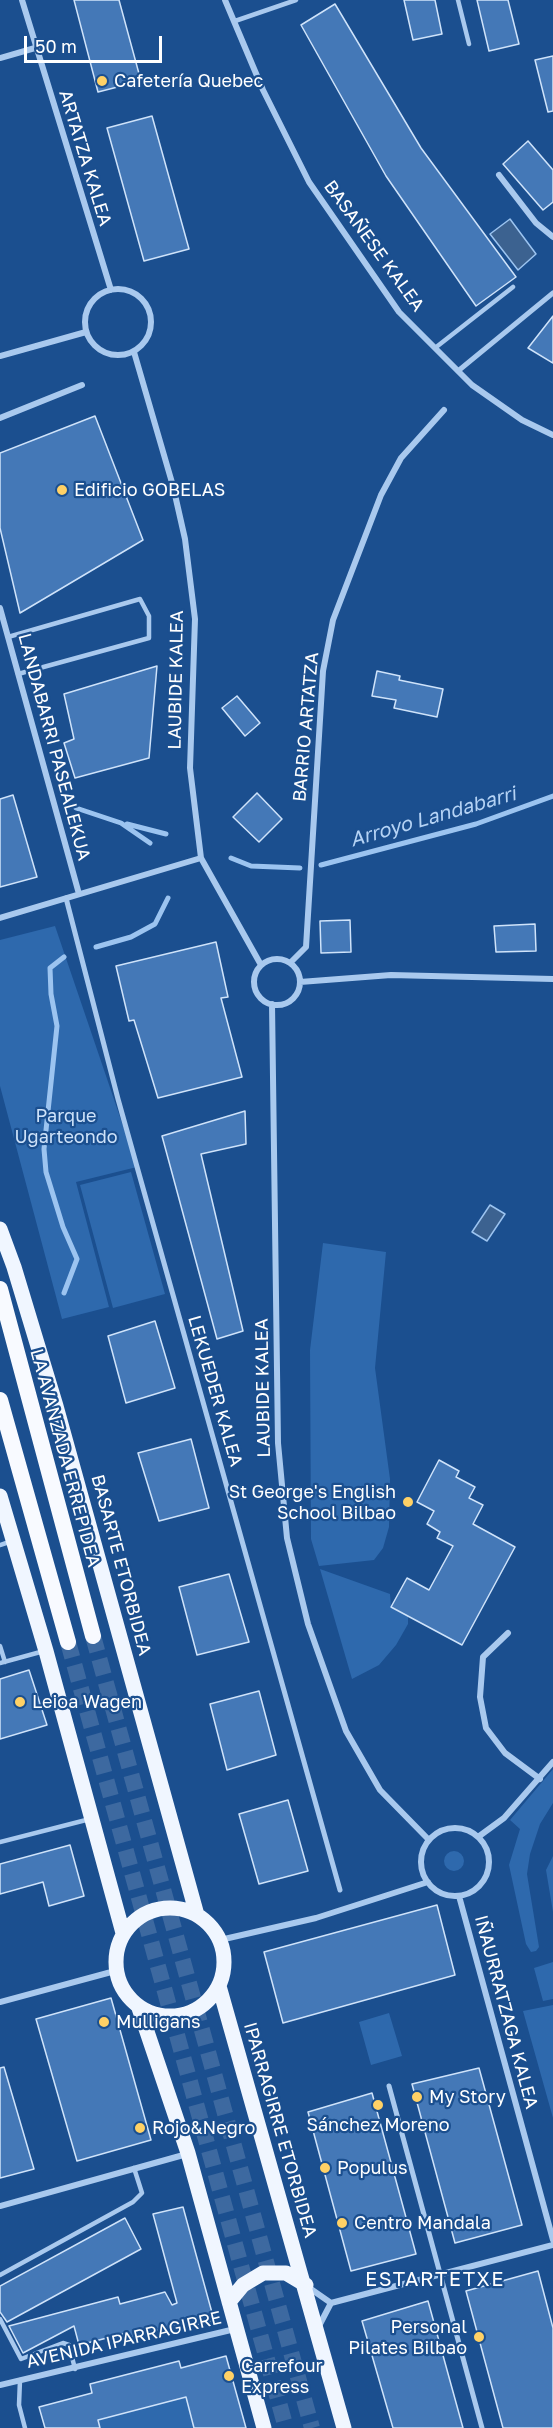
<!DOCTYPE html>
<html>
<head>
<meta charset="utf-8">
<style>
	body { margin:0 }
	#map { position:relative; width:553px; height:2428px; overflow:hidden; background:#1b4f8f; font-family:"Golos Text",sans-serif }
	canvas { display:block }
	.scale { position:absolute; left:24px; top:36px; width:138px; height:27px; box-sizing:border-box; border:3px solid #fff; border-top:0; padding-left:8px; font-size:18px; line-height:21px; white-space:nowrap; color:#fff; -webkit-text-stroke:4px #1b4f8f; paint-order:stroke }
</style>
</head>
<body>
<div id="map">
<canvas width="553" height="2428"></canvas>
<div class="scale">50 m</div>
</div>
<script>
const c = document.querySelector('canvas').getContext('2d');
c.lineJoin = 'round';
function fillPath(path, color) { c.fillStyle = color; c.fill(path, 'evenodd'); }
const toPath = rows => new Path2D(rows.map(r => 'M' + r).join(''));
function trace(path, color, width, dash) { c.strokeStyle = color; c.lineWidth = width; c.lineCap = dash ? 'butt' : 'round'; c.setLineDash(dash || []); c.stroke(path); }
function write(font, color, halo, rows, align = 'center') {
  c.font = font + ' "Golos Text",sans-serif'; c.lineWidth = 4.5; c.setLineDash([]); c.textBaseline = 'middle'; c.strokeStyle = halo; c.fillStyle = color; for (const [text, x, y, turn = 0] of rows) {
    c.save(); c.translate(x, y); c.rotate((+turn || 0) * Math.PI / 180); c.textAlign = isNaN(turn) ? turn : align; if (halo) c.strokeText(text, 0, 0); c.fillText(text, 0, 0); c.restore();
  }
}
const green = toPath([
	[55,926,137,1167,76,1182,109,1307,62,1319,0,1086,0,940],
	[131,1172,165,1294,113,1308,80,1185],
	[323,1243,386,1252,375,1368,390,1479,389,1527,383,1548,374,1560,319,1566,311,1539,310,1350],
	[320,1569,390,1594,391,1607,408,1615,408,1624,396,1645,379,1665,352,1679],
	[553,1769,553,1803,540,1824,530,1854,527,1874,539,1947,536,1951,531,1952,526,1944,509,1865,520,1829,510,1820],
	'444 1861a10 10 0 1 1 20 0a10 10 0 1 1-20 0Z',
	[553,1856,553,1912,546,1870],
	[553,1962,553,1999,543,2001,534,1968],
	[553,2005,553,2118,523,2011],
	[389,2013,402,2056,371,2065,359,2022],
	[186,2397,194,2428,100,2428,98,2420]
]);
const water = toPath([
	[510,219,536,254,518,270,490,234,510,219],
	[490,1205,505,1214,487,1241,472,1232,490,1205]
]);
const stream = toPath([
	[76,808,121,823,150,843],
	[127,824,166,834],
	[231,858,251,866,300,868],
	[321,865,476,824,553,796],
	[96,947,131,937,155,924,168,898],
	[64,1293,77,1259,63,1227,46,1172,44,1149,57,1026,51,994,50,968,64,957]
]);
const building = toPath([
	[74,0,119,0,141,81,98,92,74,0],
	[404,0,435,0,442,34,413,40,404,0],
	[477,0,508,0,519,44,489,51,477,0],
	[335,4,421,148,516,277,476,306,386,176,301,25,335,4],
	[553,56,553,111,548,112,535,60,553,56],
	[152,116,189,249,144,261,107,128,152,116],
	[528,141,553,170,553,202,543,210,503,164,528,141],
	[553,316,553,363,528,348,553,316],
	[95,416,143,540,20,613,0,528,0,453,95,416],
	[157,666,149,758,75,778,64,743,74,739,64,694,157,666],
	[377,671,400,676,399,680,443,689,437,717,394,708,396,700,372,696,377,671],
	[237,696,260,723,245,736,222,708,237,696],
	[257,793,282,819,259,842,233,817,257,793],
	[13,795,37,877,0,887,0,799,13,795],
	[350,920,351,952,321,953,320,921,350,920],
	[535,924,536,951,496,952,494,926,535,924],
	[216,942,228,997,221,998,242,1077,158,1098,134,1020,129,1021,116,966,216,942],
	[245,1111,246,1144,201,1154,243,1331,217,1339,162,1136,245,1111],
	[155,1321,175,1388,126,1403,108,1336,155,1321],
	[191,1439,209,1508,159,1521,138,1453,191,1439],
	[439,1460,459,1471,456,1477,475,1487,469,1498,483,1505,473,1524,515,1547,462,1645,391,1607,407,1578,429,1590,453,1546,437,1538,440,1532,427,1524,434,1511,417,1502,439,1460],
	[229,1574,249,1642,197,1655,179,1587,229,1574],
	[29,1670,47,1725,0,1739,0,1679,29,1670],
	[259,1691,276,1755,227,1770,210,1704,259,1691],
	[288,1800,308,1871,259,1884,239,1814,288,1800],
	[70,1845,84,1896,49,1906,43,1882,0,1894,0,1864,70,1845],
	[437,1905,455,1975,283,2023,264,1952,437,1905],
	[111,1998,151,2140,77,2161,36,2019,111,1998],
	[4,2067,34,2169,0,2178,0,2068,4,2067],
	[479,2068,522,2225,455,2243,412,2084,479,2068],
	[372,2093,416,2254,351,2271,308,2112,372,2093],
	[183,2207,214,2320,167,2334,165,2328,124,2339,123,2334,79,2345,74,2326,23,2353,9,2326,118,2297,120,2304,165,2292,172,2305,177,2303,153,2214,183,2207],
	[125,2218,141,2249,7,2322,0,2312,0,2286,125,2218],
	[538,2271,553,2328,553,2428,503,2428,466,2291,538,2271],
	[428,2301,463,2428,393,2428,362,2321,428,2301],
	[226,2356,246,2428,194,2428,186,2397,98,2420,100,2428,45,2428,39,2407,92,2393,90,2384,179,2361,181,2368,226,2356]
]);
const trunkTunnel = toPath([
	[93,1636,312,2428],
	[68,1642,286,2428]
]);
const service = toPath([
	[458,0,469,44],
	[235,21,296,0],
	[435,348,513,287],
	[8,637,140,599,149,616,149,638,18,674],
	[0,1545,12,1541],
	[0,1646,5,1662],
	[0,1663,44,1651],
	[0,1842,90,1819],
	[0,2275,133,2202,142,2193,134,2168],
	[0,2319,21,2359,63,2343,69,2345,75,2369],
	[20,2380,19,2405,25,2428]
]);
const pedestrian = toPath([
	[458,371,553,293],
	[66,898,118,1099,340,1890],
	[389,2086,482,2428]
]);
const minor = toPath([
	[22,0,111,290],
	[225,0,263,90,309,182,399,312,472,385,522,420,553,435],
	[0,58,35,48],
	[499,175,536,223,553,237],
	'85 322a33 33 0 1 1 66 0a33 33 0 1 1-66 0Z',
	[134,352,173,486,185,539,195,619,190,768,201,858,261,965],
	[0,356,86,332],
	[0,418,82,385],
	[0,608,79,894],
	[0,918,201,858],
	'254 982a23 23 0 1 1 46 0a23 23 0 1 1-46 0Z',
	[290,963,306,947,323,671,333,620,381,495,401,458,444,410],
	[300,982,391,975,553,979],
	[272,1004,278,1443,287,1538,308,1624,346,1731,380,1790,429,1840],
	[508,1633,483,1657,480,1697,486,1728,505,1753,540,1779],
	'421 1862a34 34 0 1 1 68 0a34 34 0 1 1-68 0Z',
	[478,1837,504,1818,553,1762],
	[459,1896,553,2240],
	[220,1940,316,1918,428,1882],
	[0,2002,115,1971],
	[0,2206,187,2154],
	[308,2287,331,2303,553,2245],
	[319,2326,331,2303],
	[0,2385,235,2329]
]);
const primary = toPath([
	[0,1229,14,1267,56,1406,197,1915],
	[0,1496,46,1651,123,1933],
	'116 1962a54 54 0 1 1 108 0a54 54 0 1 1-108 0Z',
	[219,1986,344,2428],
	[139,2008,188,2153,264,2428],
	[229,2302,243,2285,263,2273,286,2273,306,2285]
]);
const trunk = toPath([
	[0,1289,93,1636],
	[0,1400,68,1642]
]);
const markers = [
	[102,81,6,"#ffd166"],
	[62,490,6,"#ffd166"],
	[408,1502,6,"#ffd166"],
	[20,1702,6,"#ffd166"],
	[104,2022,6,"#ffd166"],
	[417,2097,6,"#ffd166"],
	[378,2105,6,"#ffd166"],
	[140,2128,6,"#ffd166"],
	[325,2168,6,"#ffd166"],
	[342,2223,6,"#ffd166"],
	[479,2337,6,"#ffd166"],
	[229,2376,6,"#ffd166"]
];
const poiNames = [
	["Cafetería Quebec",114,81],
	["Edificio GOBELAS",74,490],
	["St George's English",396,1492,"right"],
	["School Bilbao",396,1513,"right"],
	["Leioa Wagen",32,1702],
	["Mulligans",116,2022],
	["My Story",429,2097],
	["Sánchez Moreno",378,2125,"center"],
	["Rojo&Negro",152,2128],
	["Populus",337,2168],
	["Centro Mandala",354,2223],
	["Personal",467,2327,"right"],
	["Pilates Bilbao",467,2348,"right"],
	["Carrefour",241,2366],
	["Express",241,2387]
];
const streetNames = [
	["ARTATZA KALEA",85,158,73],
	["BASAÑESE KALEA",374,246,54],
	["LAUBIDE KALEA",176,680,-89],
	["BARRIO ARTATZA",306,727,-85],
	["LANDABARRI PASEALEKUA",54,747,75],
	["LAUBIDE KALEA",263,1388,-91],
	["LEKUEDER KALEA",215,1391,74],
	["LA AVANZADA ERREPIDEA",65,1458,75],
	["BASARTE ETORBIDEA",121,1565,75],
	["IÑAURRATZAGA KALEA",506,2012,75],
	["IPARRAGIRRE ETORBIDEA",280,2130,74],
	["AVENIDA IPARRAGIRRE",124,2340,-13]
];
const parkNames = [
	["Parque",66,1116],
	["Ugarteondo",66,1137]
];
const waterNames = [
	["Arroyo Landabarri",433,817,-16]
];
const neighbourhoodNames = [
	["ESTARTETXE",435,2280]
];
fillPath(green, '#2e69ad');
fillPath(water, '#3c6290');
trace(water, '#9cc4f0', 1.5);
trace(stream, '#9cc4f0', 5);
fillPath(building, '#4478b7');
trace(building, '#cfe3fa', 1.5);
trace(trunkTunnel, '#3d69a0', 16, [16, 8]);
trace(service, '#a9c9ee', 4.5);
trace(pedestrian, '#a9c9ee', 5);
trace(minor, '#a9c9ee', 6);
trace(primary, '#f0f6ff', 15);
trace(trunk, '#f8faff', 16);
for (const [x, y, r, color] of markers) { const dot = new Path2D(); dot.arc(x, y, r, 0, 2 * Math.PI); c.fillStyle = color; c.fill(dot); trace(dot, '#1b4f8f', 2); }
write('18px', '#fff', '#1b4f8f', poiNames, 'left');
write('18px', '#fff', '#1b4f8f', streetNames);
write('18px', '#cfe3fa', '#1b4f8f', parkNames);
write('italic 20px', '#b5d3f5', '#1b4f8f', waterNames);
c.letterSpacing = '1.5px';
write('20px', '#fff', '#1b4f8f', neighbourhoodNames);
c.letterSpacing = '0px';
</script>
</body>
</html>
